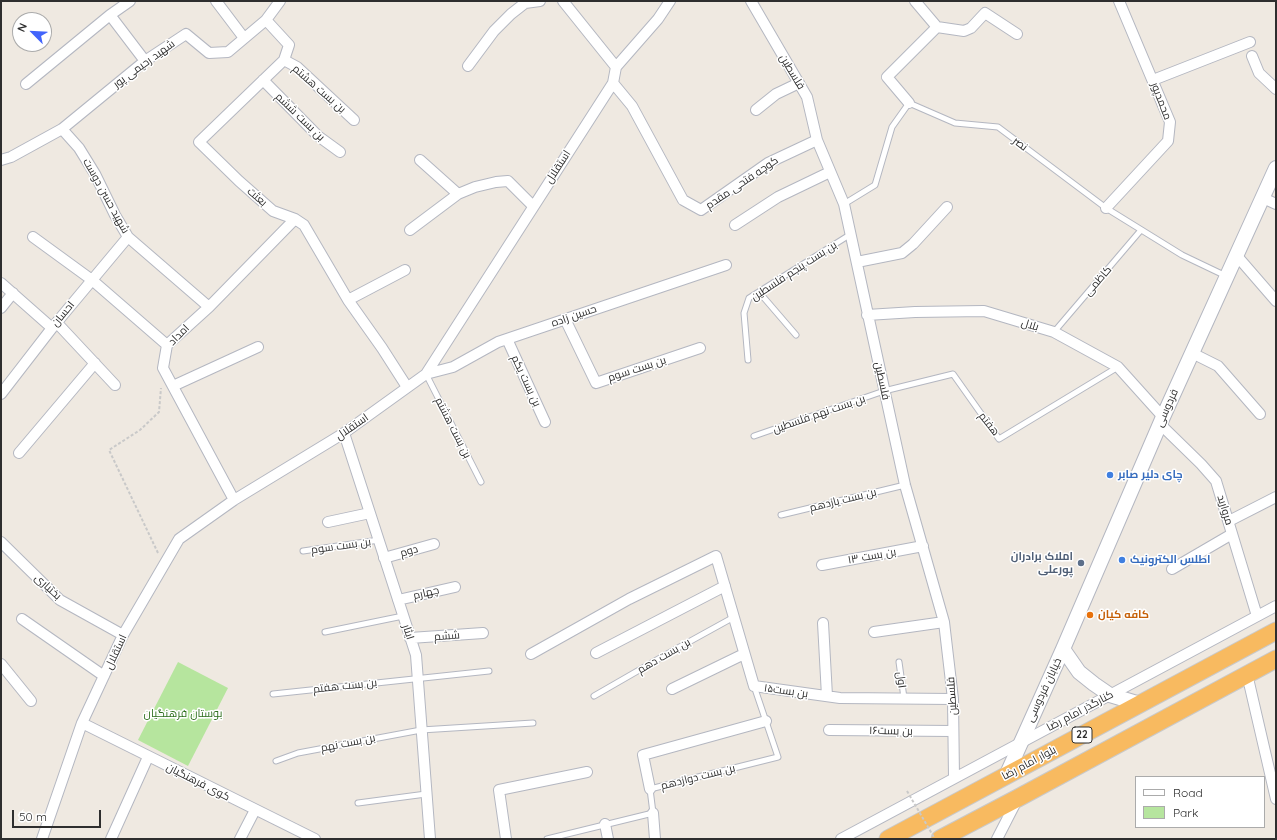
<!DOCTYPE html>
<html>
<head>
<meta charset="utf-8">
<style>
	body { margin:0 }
	#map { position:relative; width:1277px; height:840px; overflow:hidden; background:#efe9e1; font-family:Quicksand,sans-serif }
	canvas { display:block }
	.frame { position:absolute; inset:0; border:2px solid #2e2e2e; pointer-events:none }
	.legend { position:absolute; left:1135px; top:776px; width:130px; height:52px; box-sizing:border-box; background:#fff; border:1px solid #ababab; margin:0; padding:5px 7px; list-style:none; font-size:12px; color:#2e2e2e }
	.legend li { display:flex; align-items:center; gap:8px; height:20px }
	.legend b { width:20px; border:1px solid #ababab }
	.north { position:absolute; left:12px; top:12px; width:40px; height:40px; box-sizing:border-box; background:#fff; border:1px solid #ababab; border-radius:50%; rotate:294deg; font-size:11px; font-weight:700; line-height:16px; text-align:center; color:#2e2e2e }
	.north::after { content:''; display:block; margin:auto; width:14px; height:18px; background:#4264fb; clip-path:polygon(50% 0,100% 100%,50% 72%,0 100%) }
	.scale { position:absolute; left:12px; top:810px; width:89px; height:18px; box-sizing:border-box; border:2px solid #2e2e2e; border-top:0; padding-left:5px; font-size:12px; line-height:14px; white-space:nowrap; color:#2e2e2e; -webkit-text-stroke:3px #fff; paint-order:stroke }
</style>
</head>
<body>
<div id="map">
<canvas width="1277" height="840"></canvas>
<div class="frame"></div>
<ul class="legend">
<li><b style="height:5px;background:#fff"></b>Road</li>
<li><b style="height:11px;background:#b6e59e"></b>Park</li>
</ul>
<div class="north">N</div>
<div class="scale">50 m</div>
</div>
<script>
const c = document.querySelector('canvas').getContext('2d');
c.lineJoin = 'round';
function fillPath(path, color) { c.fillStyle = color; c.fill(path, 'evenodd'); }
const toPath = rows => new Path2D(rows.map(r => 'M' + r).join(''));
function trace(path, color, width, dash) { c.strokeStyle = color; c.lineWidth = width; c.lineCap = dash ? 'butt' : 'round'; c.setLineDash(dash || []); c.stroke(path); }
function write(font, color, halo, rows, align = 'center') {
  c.font = font + ' Quicksand,Cairo,sans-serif'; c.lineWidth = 3; c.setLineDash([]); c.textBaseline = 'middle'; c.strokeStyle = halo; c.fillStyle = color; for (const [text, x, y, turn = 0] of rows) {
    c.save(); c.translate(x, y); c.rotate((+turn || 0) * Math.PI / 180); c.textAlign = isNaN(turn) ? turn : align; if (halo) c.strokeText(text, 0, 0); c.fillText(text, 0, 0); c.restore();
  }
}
const green = toPath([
	[178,662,228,688,188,766,138,740]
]);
const path = toPath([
	[158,553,109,450,140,430,159,412,161,388]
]);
const service = toPath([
	[844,204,875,185,892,127,909,103,955,123,998,127,1106,208,1182,255,1226,276],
	[759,292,796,335],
	[1054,332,1141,230],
	[748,360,744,313,749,298,851,234],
	[426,374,481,482],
	[754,436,884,391,953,374,999,439,1118,367],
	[781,515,905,485],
	[303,551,379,540],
	[325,632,403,616],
	[899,662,904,698],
	[273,694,489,671],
	[594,696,667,654,734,617],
	[276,761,298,753,421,730,533,723],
	[358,803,426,794],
	[547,839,653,813,650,789,778,757,754,686]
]);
const minor = toPath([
	[130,1,110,15,145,61],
	[216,1,244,38],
	[563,1,616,67],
	[751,1,807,97,817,140,844,204,905,485,944,622,953,699,954,778],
	[915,1,937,27,964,31,971,28,985,13,1017,34],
	[266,20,289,45,284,60,199,142,239,181,273,211,295,219,304,225,348,300,382,348,407,387],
	[1252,56,1259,73,1276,89],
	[284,60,297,67,354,120],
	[468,66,494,31,511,14,525,3,540,1],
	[263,80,318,136,340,152],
	[1153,80,1250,42],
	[613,83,632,106,683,200,701,210,768,163,817,140],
	[26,84,110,15],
	[909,103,887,77,937,27],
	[756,110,776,94,799,83],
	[62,129,79,148,95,174,115,215,128,237,209,307],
	[1,160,11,157,62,129,145,61,186,34,209,53,228,52,266,20,280,1],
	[420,160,458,194,475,187,496,182,508,181,533,206],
	[1263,198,1276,204],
	[1106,208,1168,141,1170,122,1119,1],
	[735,225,778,197,830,172],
	[410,230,458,194],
	[33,237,92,280,167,345],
	[1237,256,1276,301],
	[857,262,902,253,913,244,947,207],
	[1,283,52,328],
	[348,300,405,270],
	[1,308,13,293],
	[867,315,915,312,984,311,1054,332,1118,367,1163,417],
	[565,319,596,383,700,348],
	[57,323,115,385],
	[507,339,545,422],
	[1192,353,1218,366,1260,414],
	[426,374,453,367,498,342,726,265],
	[173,386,258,347],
	[1,394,52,328,128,237],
	[1160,424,1201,464,1216,481,1257,616],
	[344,433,416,655,430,839],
	[19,453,95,363],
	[234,500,163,368,167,345,209,307,295,219],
	[1229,521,1276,497],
	[328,522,370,513],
	[1,542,60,600,123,635],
	[384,558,434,544],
	[822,565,923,546],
	[1172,569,1232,534],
	[398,600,455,587],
	[22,619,104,676],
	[823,623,827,696],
	[874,632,944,622],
	[410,638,483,633],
	[596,653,725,586],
	[531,654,629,599,716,556,754,686,840,698,953,699],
	[1,664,31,701],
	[1247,674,1276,799],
	[672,689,744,654],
	[82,723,315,839],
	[829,730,953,731],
	[650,789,643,755,766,721],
	[653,813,655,839],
	[605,824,608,839],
	[42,839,82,723,123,635,179,539,234,500,344,433,426,374,613,83,616,67,658,19,670,1],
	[111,839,148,757],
	[240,839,255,810],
	[506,839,499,790,587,772],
	[841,839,1276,606],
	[997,839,1017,800]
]);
const secondary = toPath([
	[1063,649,1079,672,1094,684,1110,695,1140,704],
	[1006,776,1063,649,1163,417,1276,168]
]);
const trunk = toPath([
	[888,839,1276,631],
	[940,839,1018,798,1276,659]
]);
const pathBridge = toPath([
	[907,791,935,839]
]);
const markers = [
	[1110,475,4,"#3f7fe0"],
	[1122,560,4,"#3f7fe0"],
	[1081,563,4,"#5c6f8a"],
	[1090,615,4,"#e8710a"]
];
const shields = [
	[1082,735,20]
];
const shieldNames = [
	["22",1082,735]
];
const streetNames = [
	["شهید رحیمی پور",144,64,-36],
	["فلسطین",792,72,59],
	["بن بست هشتم",319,89,41],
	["محمدپور",1161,101,69],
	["بن بست ششم",300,117,44],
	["نصر",1020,144,37],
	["استقلال",558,167,-57],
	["کوچه فتحی مقدم",742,183,-34],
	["شهید حسن دوست",106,196,61],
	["بعثت",257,197,41],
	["بن بست پنجم فلسطین",794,271,-33],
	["کاظمی",1098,281,-49],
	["احسان",63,314,-50],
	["حسین زاده",574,316,-19],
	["بلال",1030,325,17],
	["امداد",179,335,-45],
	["بن بست سوم",637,369,-18],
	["بن بست یکم",526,381,65],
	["فلسطین",882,381,78],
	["فردوسی",1167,408,-66],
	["بن بست نهم فلسطین",819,414,-19],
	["هفتم",989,424,52],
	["استقلال",352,427,-35],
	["بن بست هشتم",453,428,63],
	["بن بست یازدهم",843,500,-14],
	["مروارید",1225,510,73],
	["بن بست سوم",341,546,-8],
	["دوم",409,551,-16],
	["بن بست ۱۳",872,556,-10],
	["بختیاری",48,587,43],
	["چهارم",426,593,-13],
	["ایثار",408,632,72],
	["ششم",447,636,-4],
	["استقلال",116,652,-65],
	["بن بست دهم",664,656,-30],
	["اول",901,680,83],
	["بن بست هفتم",345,686,-6],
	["خیابان فردوسی",1044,690,-65],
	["بن بست۱۵",786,691,8],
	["فلسطین",952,696,-94],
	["کنارگذر امام رضا",1080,711,-28],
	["بن بست۱۶",891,731,1],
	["بن بست نهم",348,743,-11],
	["بلوار امام رضا",1029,763,-28],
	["بن بست دوازدهم",698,777,-14],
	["کوی فرهنگیان",198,782,27]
];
const shopNames = [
	["چای دلیر صابر",1118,475],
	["اطلس الکترونیک",1130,560]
];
const serviceNames = [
	["املاک برادران",1073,557],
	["پورعلی",1073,570]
];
const foodNames = [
	["کافه کیان",1098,615]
];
const parkNames = [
	["بوستان فرهنگیان",183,714]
];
fillPath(green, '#b6e59e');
trace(service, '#b4b7c1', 7);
trace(minor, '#b4b7c1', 12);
trace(secondary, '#b4b7c1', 16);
trace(trunk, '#c9c9c9', 19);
trace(path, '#c9c9c9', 2, [3, 2]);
trace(service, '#fff', 5);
trace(minor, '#fff', 10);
trace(secondary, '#fff', 14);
trace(trunk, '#f8ba60', 17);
trace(pathBridge, '#c9c9c9', 2, [3, 2]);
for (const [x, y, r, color] of markers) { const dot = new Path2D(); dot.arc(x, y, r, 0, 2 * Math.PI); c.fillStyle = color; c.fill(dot); trace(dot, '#fff', 1.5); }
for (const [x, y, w] of shields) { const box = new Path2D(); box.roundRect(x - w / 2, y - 8, w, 16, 3); c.fillStyle = '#fff'; c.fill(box); trace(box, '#2e2e2e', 1); }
write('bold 10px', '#2e2e2e', null, shieldNames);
write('11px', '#2e2e2e', '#fff', streetNames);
write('bold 11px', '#366cbe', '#fff', shopNames, 'left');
write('bold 11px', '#4e5e75', '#fff', serviceNames, 'right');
write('bold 11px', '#c56008', '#fff', foodNames, 'left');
write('11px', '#2c6e1b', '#fff', parkNames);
</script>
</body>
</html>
